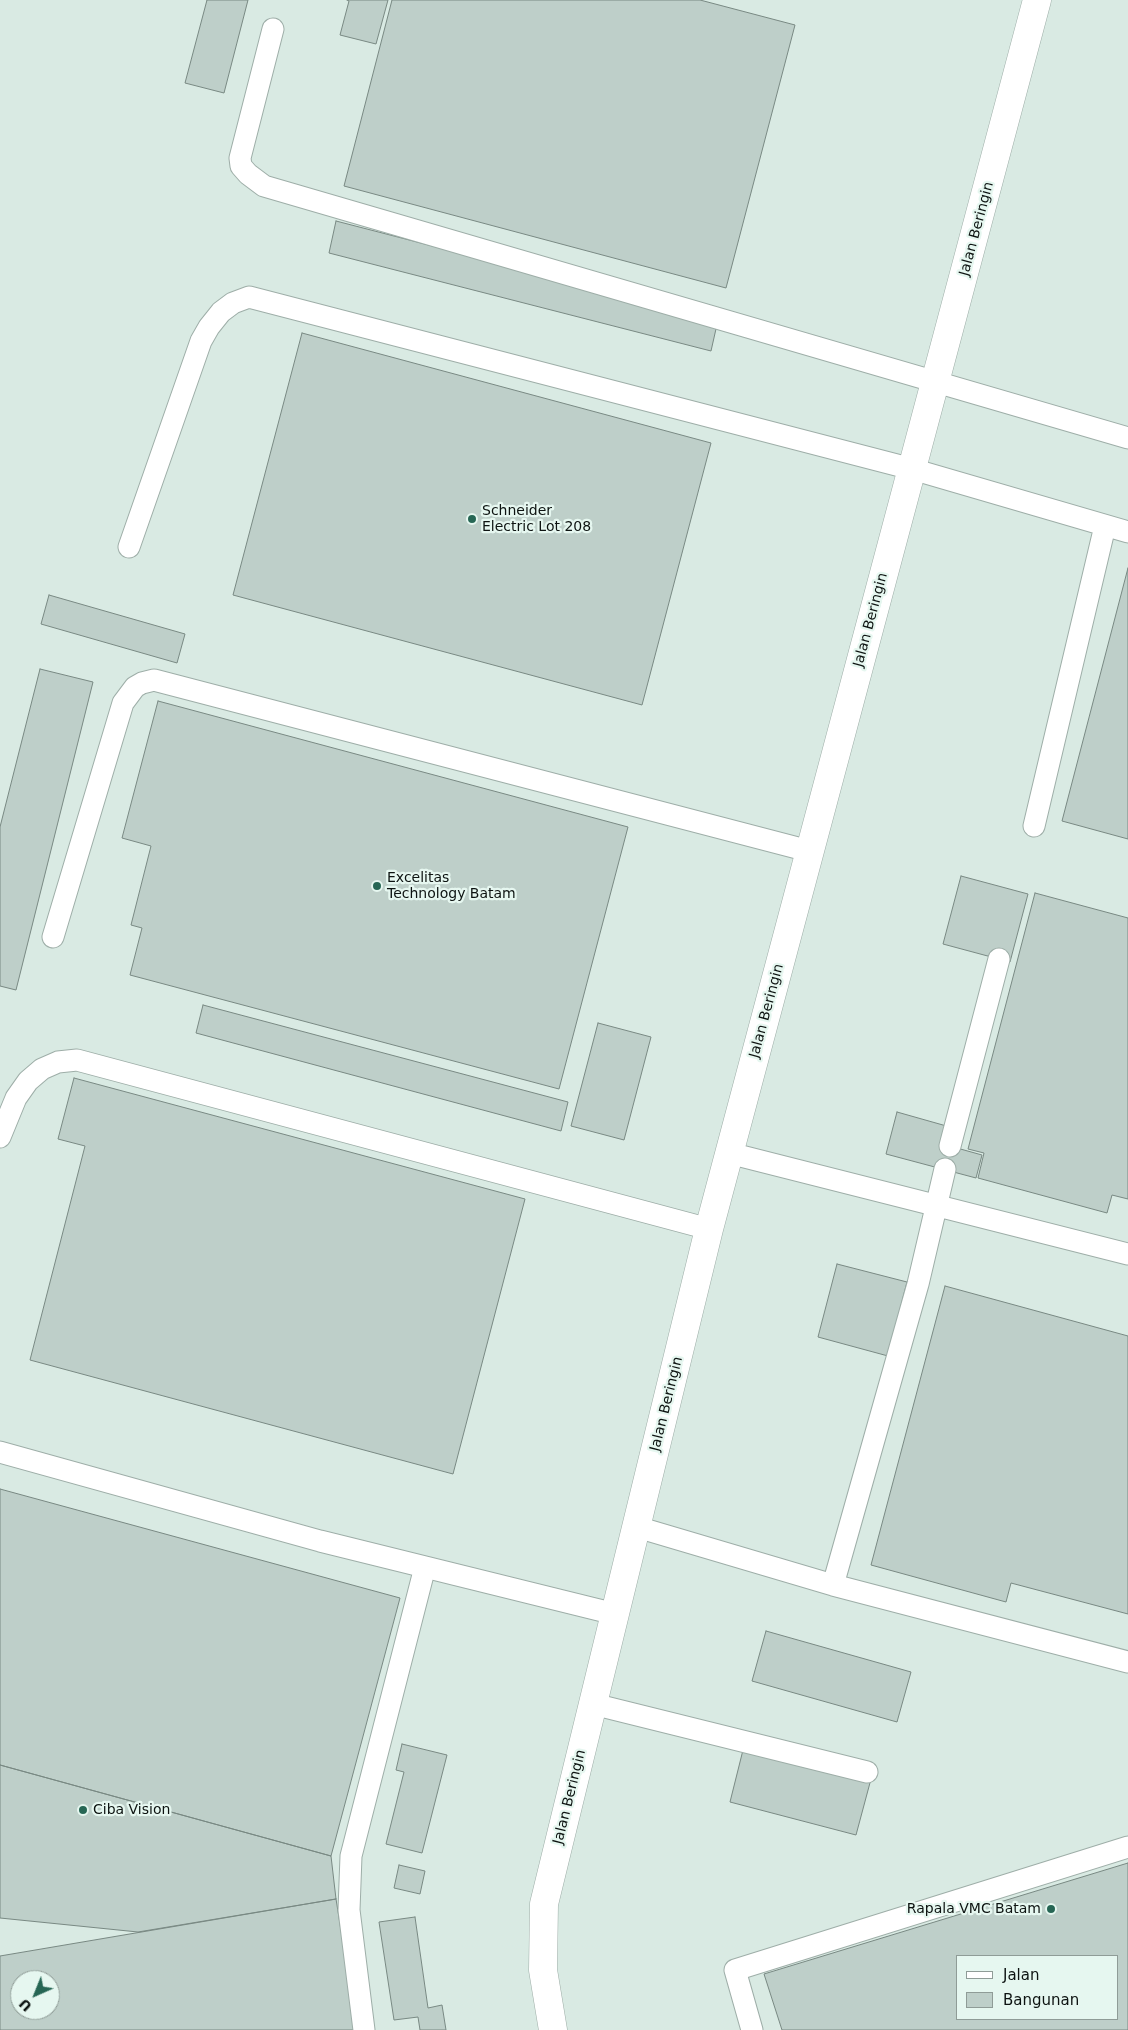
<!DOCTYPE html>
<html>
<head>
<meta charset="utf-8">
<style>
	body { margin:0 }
	#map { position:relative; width:1128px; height:2030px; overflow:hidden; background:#d9eae3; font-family:"DejaVu Sans",sans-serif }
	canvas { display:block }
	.legend { position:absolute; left:956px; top:1955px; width:162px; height:65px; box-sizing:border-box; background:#e6f7f0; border:1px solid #8f9c97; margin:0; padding:6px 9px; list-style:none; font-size:15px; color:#0d1311 }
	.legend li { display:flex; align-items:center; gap:10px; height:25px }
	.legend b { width:25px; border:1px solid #8f9c97 }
	.north { position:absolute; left:10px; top:1970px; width:50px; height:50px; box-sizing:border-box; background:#e6f7f0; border:1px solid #8f9c97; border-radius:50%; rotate:224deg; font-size:14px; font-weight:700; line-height:20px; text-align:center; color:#0d1311 }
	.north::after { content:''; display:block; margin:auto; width:18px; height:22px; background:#266654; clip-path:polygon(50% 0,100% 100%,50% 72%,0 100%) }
</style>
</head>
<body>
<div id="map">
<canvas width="1128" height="2030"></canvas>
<ul class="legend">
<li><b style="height:6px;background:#fff"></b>Jalan</li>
<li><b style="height:14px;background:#becfc9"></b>Bangunan</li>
</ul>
<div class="north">U</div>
</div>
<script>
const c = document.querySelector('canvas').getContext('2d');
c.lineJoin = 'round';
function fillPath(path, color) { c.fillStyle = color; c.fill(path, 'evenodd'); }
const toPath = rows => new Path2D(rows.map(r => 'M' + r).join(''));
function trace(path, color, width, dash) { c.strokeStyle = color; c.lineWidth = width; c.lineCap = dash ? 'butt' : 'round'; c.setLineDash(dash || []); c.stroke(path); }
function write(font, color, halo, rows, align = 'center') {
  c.font = font + ' "DejaVu Sans",sans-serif'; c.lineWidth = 4.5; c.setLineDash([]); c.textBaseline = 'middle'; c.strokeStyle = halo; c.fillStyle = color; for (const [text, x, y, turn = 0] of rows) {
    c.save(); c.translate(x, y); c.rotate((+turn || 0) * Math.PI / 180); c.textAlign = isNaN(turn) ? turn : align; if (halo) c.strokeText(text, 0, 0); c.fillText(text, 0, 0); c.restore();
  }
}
const building = toPath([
	[207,0,248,0,224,93,185,83,207,0],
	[347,0,388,0,376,44,340,35,349,1,347,0],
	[392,0,700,0,795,25,726,288,344,186,392,0],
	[336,221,718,320,711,351,329,253,336,221],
	[302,333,711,443,642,705,233,595,302,333],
	[1128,568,1128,839,1062,821,1128,568],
	[49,595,185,634,177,663,41,624,49,595],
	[40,669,93,682,16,990,0,986,0,827,40,669],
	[158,701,628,827,559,1089,130,975,142,928,131,925,151,846,122,838,158,701],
	[961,876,1028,894,1010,962,943,944,961,876],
	[1035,893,1128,918,1128,1199,1112,1195,1107,1213,978,1178,984,1153,968,1149,1035,893],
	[203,1005,568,1102,561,1131,196,1033,203,1005],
	[598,1023,651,1037,624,1140,571,1126,598,1023],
	[74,1078,525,1199,453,1474,30,1360,85,1146,58,1139,74,1078],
	[897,1112,950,1127,946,1145,982,1155,976,1178,886,1154,897,1112],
	[837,1264,907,1282,888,1356,818,1337,837,1264],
	[945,1286,1128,1336,1128,1614,1011,1583,1006,1602,871,1565,945,1286],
	[0,1489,400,1598,331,1856,0,1765,0,1489],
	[766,1631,911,1672,897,1722,752,1681,766,1631],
	[402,1744,447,1755,422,1853,386,1844,404,1772,396,1770,402,1744],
	[744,1746,871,1779,856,1835,730,1802,744,1746],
	[0,1765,331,1856,336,1899,138,1932,0,1918,0,1765],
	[1128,1863,1128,2030,782,2030,764,1974,1128,1863],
	[957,1956,1117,1956,1117,2019,957,2019,957,1956],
	[399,1865,425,1871,420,1894,394,1888,399,1865],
	[336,1899,357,2030,0,2030,0,1956,336,1899],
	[20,1980,50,1980,50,2010,20,2010,20,1980],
	[415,1917,428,2008,442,2005,446,2030,420,2030,418,2017,394,2020,379,1922,415,1917]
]);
const lane = toPath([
	[273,29,240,158,241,166,248,174,264,186,1128,438],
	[129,547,201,341,209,327,221,312,233,303,249,297,912,469,1128,532],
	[1034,826,1105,526],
	[53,937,123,703,135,687,142,683,154,680,809,851],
	[0,1137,16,1098,28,1081,42,1069,58,1062,77,1060,709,1229],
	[950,1146,999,959],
	[729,1153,1128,1254],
	[0,1452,320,1541,615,1614],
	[637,1527,833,1585,1128,1662],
	[833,1585,918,1284,945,1169],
	[593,1704,867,1772],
	[364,2030,349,1910,351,1856,425,1567],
	[752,2030,735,1970,1128,1847]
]);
const street = toPath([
	[553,2030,543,1970,544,1904,709,1229,1037,0]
]);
const markers = [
	[472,519,5,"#266654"],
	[377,886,5,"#266654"],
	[83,1810,5,"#266654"],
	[1051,1909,5,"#266654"]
];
const streetNames = [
	["Jalan Beringin",977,229,-75],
	["Jalan Beringin",871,620,-75],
	["Jalan Beringin",767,1011,-75],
	["Jalan Beringin",667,1404,-76],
	["Jalan Beringin",570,1797,-76]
];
const poiNames = [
	["Schneider",482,511],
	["Electric Lot 208",482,527],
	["Excelitas",387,878],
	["Technology Batam",387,894],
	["Ciba Vision",93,1810],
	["Rapala VMC Batam",1041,1909,"right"]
];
fillPath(building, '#becfc9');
trace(building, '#798983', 1);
trace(lane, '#9eaea8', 23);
trace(street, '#9eaea8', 29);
trace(lane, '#fff', 21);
trace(street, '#fff', 28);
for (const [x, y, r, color] of markers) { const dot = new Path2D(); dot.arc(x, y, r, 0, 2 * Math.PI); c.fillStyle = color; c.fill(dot); trace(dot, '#e6f7f0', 2); }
write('14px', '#0d1311', '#e6f7f0', streetNames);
write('14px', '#0d1311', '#e6f7f0', poiNames, 'left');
</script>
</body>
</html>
